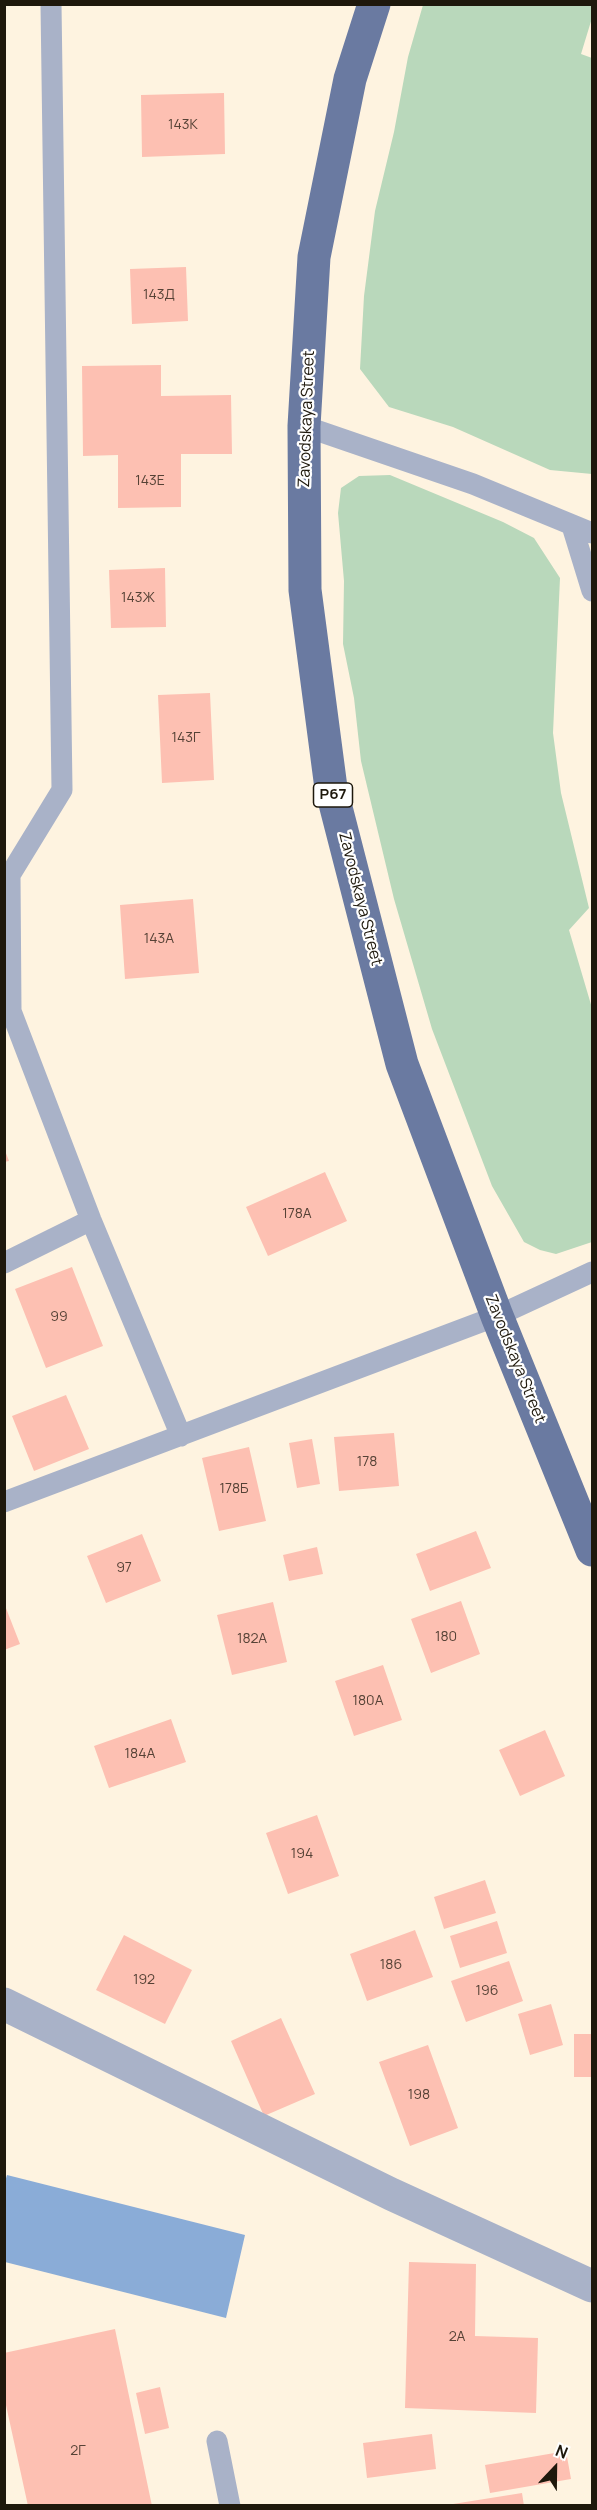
<!DOCTYPE html>
<html>
<head>
<meta charset="utf-8">
<style>
	body { margin:0 }
	#map { position:relative; width:597px; height:2510px; overflow:hidden; background:#fef3e0; font-family:Manrope,sans-serif }
	canvas { display:block }
	.frame { position:absolute; inset:0; border:6px solid #1e180c; pointer-events:none }
	.north { position:absolute; left:525px; top:2438px; width:60px; height:60px; -webkit-text-stroke:4px #fff; paint-order:stroke; rotate:22deg; font-size:16px; font-weight:700; line-height:24px; text-align:center; color:#1e180c }
	.north::after { content:''; display:block; margin:auto; width:21px; height:27px; background:#1e180c; clip-path:polygon(50% 0,100% 100%,50% 72%,0 100%) }
</style>
</head>
<body>
<div id="map">
<canvas width="597" height="2510"></canvas>
<div class="frame"></div>
<div class="north">N</div>
</div>
<script>
const c = document.querySelector('canvas').getContext('2d');
c.lineJoin = 'round';
function fillPath(path, color) { c.fillStyle = color; c.fill(path, 'evenodd'); }
const toPath = rows => new Path2D(rows.map(r => 'M' + r).join(''));
function trace(path, color, width, dash) { c.strokeStyle = color; c.lineWidth = width; c.lineCap = dash ? 'butt' : 'round'; c.setLineDash(dash || []); c.stroke(path); }
function write(font, color, halo, rows, align = 'center') {
  c.font = font + ' Manrope,sans-serif'; c.lineWidth = 4.5; c.setLineDash([]); c.textBaseline = 'middle'; c.strokeStyle = halo; c.fillStyle = color; for (const [text, x, y, turn = 0] of rows) {
    c.save(); c.translate(x, y); c.rotate((+turn || 0) * Math.PI / 180); c.textAlign = isNaN(turn) ? turn : align; if (halo) c.strokeText(text, 0, 0); c.fillText(text, 0, 0); c.restore();
  }
}
const green = toPath([
	[423,5,592,5,592,18,581,54,592,58,592,474,550,470,453,427,389,407,360,369,364,296,375,211,394,132,408,57],
	[390,475,503,522,534,538,560,578,553,733,561,793,589,908,569,930,592,1008,592,1242,556,1254,540,1250,524,1242,492,1186,432,1029,394,899,361,761,354,698,343,644,344,581,338,513,341,488,359,476]
]);
const water = toPath([
	[7,2175,245,2235,226,2318,5,2262,4,2185]
]);
const building = toPath([
	[224,93,225,154,142,157,141,95],
	[186,267,188,321,132,324,130,269],
	[161,365,161,396,231,395,232,454,181,454,181,507,118,508,118,455,83,456,82,366],
	[165,568,166,627,111,628,109,570],
	[210,693,214,780,162,783,158,695],
	[193,899,199,973,125,979,120,905],
	[4,1148,9,1161,4,1162],
	[325,1172,347,1221,268,1256,246,1207],
	[72,1267,103,1346,46,1368,15,1289],
	[66,1395,89,1449,34,1471,12,1416],
	[394,1433,399,1486,339,1491,334,1437],
	[312,1439,320,1484,297,1488,289,1443],
	[249,1447,266,1521,219,1531,202,1458],
	[476,1531,491,1568,430,1591,416,1554],
	[142,1534,161,1581,106,1603,87,1556],
	[317,1547,323,1574,289,1581,283,1555],
	[461,1601,480,1654,431,1673,411,1619],
	[273,1602,287,1662,232,1675,217,1615],
	[4,1603,20,1644,4,1650],
	[383,1665,402,1720,354,1736,335,1681],
	[171,1719,186,1762,109,1788,94,1746],
	[545,1730,565,1776,520,1796,499,1750],
	[317,1815,339,1876,288,1894,266,1833],
	[485,1880,496,1913,444,1929,434,1897],
	[497,1921,507,1953,460,1968,450,1936],
	[415,1930,433,1977,367,2001,350,1954],
	[124,1935,192,1970,165,2024,96,1990],
	[509,1961,523,2001,466,2022,451,1981],
	[551,2004,563,2045,530,2055,518,2014],
	[281,2018,315,2094,264,2116,231,2041],
	[574,2034,592,2034,592,2077,574,2077],
	[428,2045,458,2128,410,2146,379,2062],
	[409,2262,476,2264,475,2336,538,2338,536,2413,405,2408],
	[115,2329,152,2506,28,2506,4,2396,4,2353],
	[160,2387,169,2428,145,2434,136,2393],
	[432,2434,436,2469,367,2478,363,2443],
	[566,2451,571,2479,490,2493,485,2465],
	[522,2493,524,2506,453,2506,453,2504]
]);
const lane = toPath([
	[51,4,62,790,10,875,11,1011,91,1220,181,1436],
	[304,426,473,484,592,533],
	[572,526,592,591],
	[4,1263,91,1220],
	[4,1502,497,1316,592,1272],
	[217,2441,230,2506]
]);
const street = toPath([
	[4,2004,391,2194,592,2286]
]);
const primary = toPath([
	[374,4,350,79,314,257,304,426,305,590,331,788,402,1064,497,1316,592,1550]
]);
const numberNames = [
	["143К",183,125],
	["143Д",159,295],
	["143Е",150,481],
	["143Ж",138,598],
	["143Г",186,738],
	["143А",159,939],
	["178А",297,1214],
	["99",59,1317],
	["178",367,1462],
	["178Б",234,1489],
	["97",124,1568],
	["180",446,1637],
	["182А",252,1639],
	["180А",368,1701],
	["184А",140,1754],
	["194",302,1854],
	["186",391,1965],
	["192",144,1980],
	["196",487,1991],
	["198",419,2095],
	["2А",457,2337],
	["2Г",78,2451]
];
const shields = [
	[333,795,39]
];
const shieldNames = [
	["Р67",333,795]
];
const streetNames = [
	["Zavodskaya Street",307,419,-88],
	["Zavodskaya Street",360,899,76],
	["Zavodskaya Street",515,1359,68]
];
fillPath(green, '#b9d8bb');
fillPath(water, '#8aacd7');
fillPath(building, '#fdc0b2');
trace(lane, '#a9b2c8', 21);
trace(street, '#a9b2c8', 33);
trace(primary, '#6a7aa1', 33);
write('14px', '#564236', null, numberNames);
for (const [x, y, w] of shields) { const box = new Path2D(); box.roundRect(x - w / 2, y - 12, w, 24, 4.5); c.fillStyle = '#fff'; c.fill(box); trace(box, '#1e180c', 1.5); }
write('bold 15px', '#1e180c', null, shieldNames);
write('16px', '#1e180c', '#fff', streetNames);
</script>
</body>
</html>
